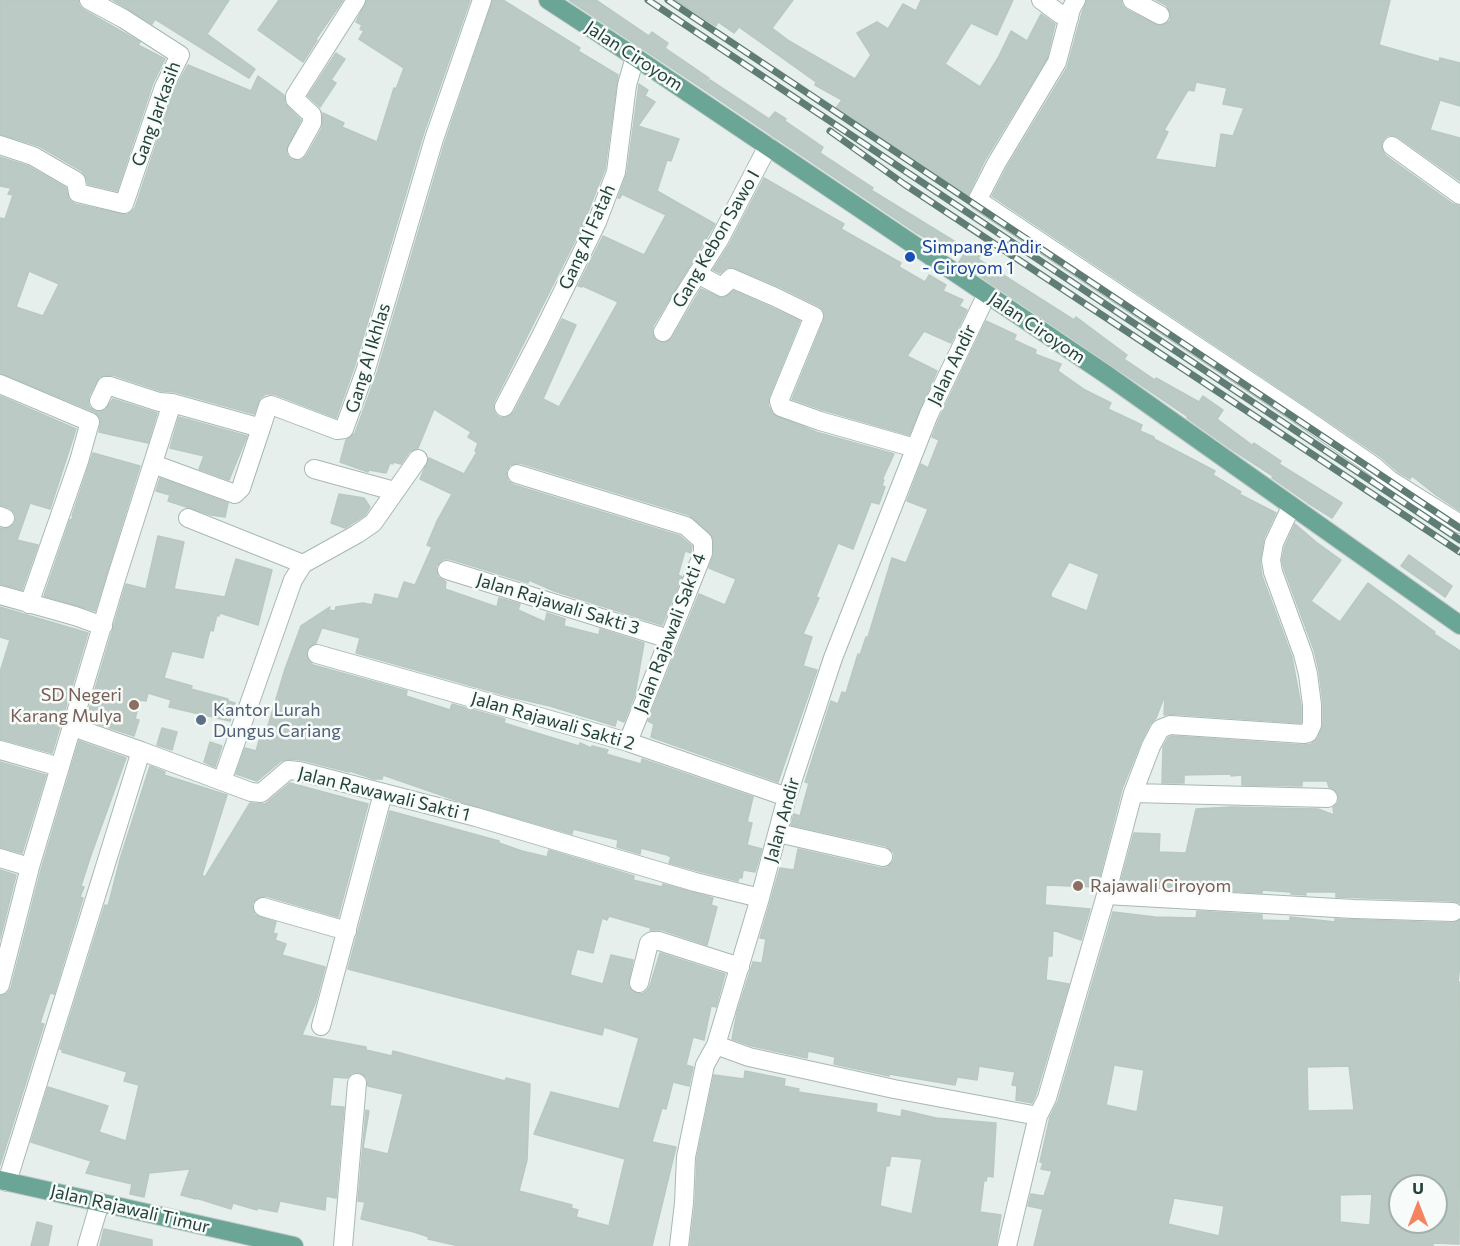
<!DOCTYPE html>
<html>
<head>
<meta charset="utf-8">
<style>
	body { margin:0 }
	#map { position:relative; width:1460px; height:1246px; overflow:hidden; background:#e6efeb; font-family:Commissioner,sans-serif }
	canvas { display:block }
	.north { position:absolute; left:1388px; top:1174px; width:60px; height:60px; box-sizing:border-box; background:#f7fbf9; border:2px solid #a3b1ad; border-radius:50%; rotate:0deg; font-size:16px; font-weight:700; line-height:24px; text-align:center; color:#24423a }
	.north::after { content:''; display:block; margin:auto; width:21px; height:27px; background:#f4845f; clip-path:polygon(50% 0,100% 100%,50% 72%,0 100%) }
</style>
</head>
<body>
<div id="map">
<canvas width="1460" height="1246"></canvas>
<div class="north">U</div>
</div>
<script>
const c = document.querySelector('canvas').getContext('2d');
c.lineJoin = 'round';
function fillPath(path, color) { c.fillStyle = color; c.fill(path, 'evenodd'); }
const toPath = rows => new Path2D(rows.map(r => 'M' + r).join(''));
function trace(path, color, width, dash) { c.strokeStyle = color; c.lineWidth = width; c.lineCap = dash ? 'butt' : 'round'; c.setLineDash(dash || []); c.stroke(path); }
function write(font, color, halo, rows, align = 'center') {
  c.font = font + ' Commissioner,sans-serif'; c.lineWidth = 5; c.setLineDash([]); c.textBaseline = 'middle'; c.strokeStyle = halo; c.fillStyle = color; for (const [text, x, y, turn = 0] of rows) {
    c.save(); c.translate(x, y); c.rotate((+turn || 0) * Math.PI / 180); c.textAlign = isNaN(turn) ? turn : align; if (halo) c.strokeText(text, 0, 0); c.fillText(text, 0, 0); c.restore();
  }
}
const building = toPath([
	[0,0,78,0,79,5,84,10,140,42,138,45,165,59,153,83,117,191,88,184,85,175,82,171,39,146,0,134,0,0],
	[113,0,229,0,207,34,255,69,249,78,155,19,152,24,113,0],
	[279,0,343,0,316,39,317,40,303,62,258,30,279,0],
	[367,0,470,0,423,135,355,365,336,418,274,394,266,394,260,398,254,414,175,392,161,391,113,375,99,377,89,396,88,403,90,408,95,411,105,410,113,399,157,413,148,443,99,432,101,420,95,412,0,373,0,218,5,219,13,195,8,194,11,188,0,186,0,157,28,166,66,188,69,200,75,204,127,215,135,208,174,91,188,65,251,91,258,76,284,95,285,104,301,120,286,150,287,155,292,160,302,160,307,155,322,128,323,113,344,123,342,127,377,142,394,88,396,89,404,68,359,39,364,31,360,29,362,25,356,22,367,0],
	[29,271,59,284,43,316,16,307,29,271],
	[493,0,503,0,580,48,578,51,618,75,605,169,582,227,494,402,493,408,495,413,499,417,505,418,514,412,562,319,576,325,543,399,559,407,618,302,583,286,582,287,578,286,603,236,644,255,666,215,622,194,620,198,618,198,627,173,639,84,648,90,645,96,655,102,638,126,679,139,671,161,667,160,657,191,715,224,653,326,652,333,654,338,664,343,672,338,701,289,723,298,734,291,770,307,800,321,769,397,768,405,773,414,816,432,894,454,882,480,884,480,882,485,885,487,879,504,871,502,853,549,838,543,816,597,819,598,803,634,812,637,803,666,817,670,778,782,651,737,654,724,648,721,699,594,725,605,736,579,709,568,714,553,713,537,689,515,520,463,510,465,506,471,508,481,514,485,680,536,692,546,691,553,685,551,678,575,682,577,662,625,554,591,529,580,528,583,450,559,444,559,436,566,438,577,446,582,445,589,497,607,499,598,520,604,518,610,545,622,547,613,565,619,564,626,599,635,600,629,644,643,635,694,624,722,617,719,615,726,550,706,511,697,356,653,360,638,323,628,328,610,335,611,336,607,363,603,372,605,375,594,398,599,404,582,415,585,432,547,427,545,437,521,452,494,420,479,429,458,464,474,477,452,475,451,478,443,468,437,471,432,434,409,418,448,409,452,401,464,393,462,393,464,390,463,386,473,369,470,368,472,340,462,346,440,355,433,377,373,445,142,493,0],
	[569,0,596,0,649,36,652,32,668,43,665,48,709,78,702,88,569,0],
	[675,0,793,0,772,28,789,41,855,79,871,55,857,33,877,22,888,29,903,4,916,11,921,0,1013,0,997,35,971,23,945,64,980,87,998,58,1011,31,1027,41,1041,14,1055,24,1047,58,986,158,967,197,849,120,850,118,836,108,842,100,815,85,816,82,739,27,734,33,718,22,716,26,675,0],
	[1087,0,1121,0,1122,5,1127,10,1160,26,1170,21,1171,14,1166,5,1156,0,1390,0,1379,45,1439,62,1440,58,1460,63,1460,106,1440,100,1430,130,1460,138,1460,181,1398,137,1393,135,1387,136,1383,140,1381,145,1385,155,1453,204,1460,206,1460,511,1436,495,1412,476,1410,479,1397,471,1382,458,1306,406,992,196,1006,169,1067,68,1082,13,1087,0],
	[1196,82,1227,88,1223,104,1244,108,1233,136,1221,134,1216,168,1155,159,1168,132,1164,130,1188,90,1194,91,1196,82],
	[336,53,345,59,331,80,336,83,320,107,308,96,336,53],
	[710,80,769,119,775,112,786,119,785,121,823,147,820,153,873,188,871,190,954,241,948,250,915,232,703,89,710,80],
	[764,178,844,224,841,229,901,263,899,267,925,282,929,275,946,285,943,291,963,300,959,306,967,310,951,343,924,331,907,356,937,371,909,435,823,410,792,399,824,320,823,310,819,306,780,287,735,268,728,267,720,273,713,270,729,245,764,178],
	[969,246,981,254,978,259,1074,320,1076,317,1127,355,1124,359,1155,380,1156,378,1199,402,1203,396,1223,410,1217,419,1252,445,1254,443,1281,461,1279,464,1342,503,1332,518,1308,503,1272,478,1273,476,1228,447,1187,418,1188,417,959,262,969,246],
	[986,321,1016,335,1014,340,1036,350,1035,354,1061,364,1058,371,1085,390,1111,403,1108,409,1142,425,1140,431,1154,437,1154,439,1215,471,1213,475,1241,492,1239,494,1276,513,1264,538,1260,562,1262,576,1292,657,1301,706,1301,723,1171,714,1164,715,1165,695,1156,718,1150,724,1141,742,1122,789,1097,887,1046,885,1045,905,1090,909,1081,940,1053,930,1052,956,1048,956,1046,980,1069,984,1036,1094,1032,1103,1016,1100,1017,1086,1012,1085,1015,1072,979,1066,977,1080,957,1077,955,1085,889,1074,889,1076,834,1064,835,1057,808,1051,807,1058,752,1046,732,1039,737,1013,753,962,762,963,766,939,760,938,780,868,794,870,798,849,880,868,887,868,894,860,894,853,886,846,791,825,794,814,800,816,809,783,805,782,831,701,838,704,842,692,846,693,858,654,860,655,866,637,868,637,892,558,906,563,928,509,907,501,921,464,928,468,939,440,932,437,939,419,986,321],
	[1069,562,1099,574,1087,611,1051,597,1051,593,1069,562],
	[0,396,76,429,50,509,30,503,17,540,38,545,22,590,0,584,0,528,6,529,11,527,15,523,16,517,14,512,10,508,0,505,0,396],
	[179,417,247,436,229,480,199,469,204,456,170,448,179,417],
	[93,453,140,466,95,611,44,596,70,520,74,517,72,516,93,453],
	[160,478,228,503,225,517,211,515,168,501,170,495,156,491,160,478],
	[339,494,364,498,370,507,365,515,345,528,331,523,339,494],
	[1295,524,1316,542,1341,560,1311,601,1340,622,1368,583,1435,632,1434,634,1460,651,1460,903,1453,901,1336,897,1336,892,1305,892,1306,895,1291,894,1291,892,1262,890,1262,893,1120,885,1134,833,1160,834,1159,852,1186,853,1196,809,1232,807,1318,809,1334,815,1333,808,1338,803,1339,798,1334,789,1329,787,1327,781,1302,781,1302,786,1242,785,1242,775,1231,776,1231,774,1184,775,1184,783,1162,783,1163,747,1168,738,1172,736,1303,745,1311,744,1318,738,1323,725,1323,704,1319,671,1314,650,1284,569,1282,560,1285,546,1295,524],
	[158,536,184,542,174,589,225,597,236,559,272,570,258,625,220,613,219,616,217,615,213,631,210,630,203,658,172,651,164,678,192,686,191,689,228,699,228,701,235,703,230,721,169,707,171,700,148,693,146,701,140,700,135,719,139,720,134,736,86,720,126,584,146,589,158,536],
	[1409,555,1452,586,1445,597,1401,566,1409,555],
	[0,607,88,633,52,753,0,739,0,672,10,640,0,637,0,607],
	[330,607,316,643,310,646,306,652,309,661,313,665,407,691,406,696,450,710,452,704,505,719,504,723,579,746,580,743,591,748,592,746,608,750,606,754,641,764,642,759,753,797,747,822,752,823,747,845,762,849,755,872,743,870,742,878,739,877,738,881,698,871,669,863,671,857,667,855,641,848,640,854,617,847,618,840,573,829,572,834,458,801,383,775,382,779,374,779,350,771,349,772,302,760,289,759,281,761,257,781,236,774,245,748,256,751,261,734,265,736,285,669,301,626,330,607],
	[162,728,177,732,172,750,157,745,162,728],
	[79,741,126,758,90,858,81,886,84,887,80,897,83,898,54,994,50,993,40,1023,44,1024,0,1165,0,996,8,993,11,988,41,870,79,741],
	[210,742,222,746,215,767,204,762,210,742],
	[0,762,46,775,22,853,0,847,0,762],
	[150,766,165,772,164,775,227,795,202,875,205,877,250,803,265,804,290,783,368,804,338,917,266,896,256,899,252,904,255,915,276,922,273,933,277,934,275,940,286,944,282,955,325,967,316,1001,302,1035,366,1047,366,1050,392,1056,393,1051,505,1081,506,1078,530,1084,527,1160,519,1191,572,1205,571,1208,578,1210,576,1217,609,1226,625,1159,534,1134,551,1092,619,1109,639,1038,604,1027,602,1035,348,969,390,811,499,841,499,843,522,851,547,857,549,850,634,876,633,880,662,887,663,884,713,898,711,905,717,907,707,945,662,930,650,930,651,928,609,916,607,920,602,918,593,953,577,949,570,975,603,984,611,955,633,960,628,986,632,991,642,994,647,991,650,986,660,953,725,974,716,1007,711,1006,704,1040,693,1037,686,1065,693,1067,689,1086,673,1082,666,1109,662,1108,652,1142,676,1147,652,1246,459,1246,428,1239,429,1237,414,1232,361,1219,365,1202,358,1201,366,1110,369,1111,363,1148,388,1154,403,1094,368,1086,367,1078,359,1072,352,1073,347,1078,333,1077,330,1106,344,1107,336,1198,326,1196,325,1210,280,1201,277,1212,257,1208,257,1210,233,1203,231,1209,196,1198,196,1199,181,1195,190,1169,149,1173,144,1197,130,1194,132,1184,86,1173,91,1161,31,1142,48,1087,108,1106,99,1132,126,1141,139,1085,124,1081,127,1072,62,1052,63,1050,60,1049,105,905,108,906,121,856,150,766],
	[0,870,16,875,0,939,0,870],
	[1197,911,1262,915,1262,920,1290,921,1290,917,1335,922,1335,919,1453,923,1460,920,1460,964,1458,982,1460,982,1459,1244,1433,1243,1433,1246,1034,1246,1043,1209,1028,1206,1031,1194,1044,1196,1052,1171,1041,1169,1043,1163,1040,1162,1050,1117,1058,1101,1113,912,1155,917,1196,918,1197,911],
	[1114,1065,1144,1070,1137,1112,1106,1105,1114,1065],
	[1349,1066,1354,1110,1308,1111,1307,1067,1349,1066],
	[1400,1186,1436,1186,1436,1222,1400,1222,1400,1186],
	[1372,1194,1370,1224,1368,1225,1340,1222,1340,1195,1372,1194],
	[1174,1198,1224,1206,1219,1236,1168,1224,1174,1198],
	[745,1071,785,1079,784,1086,799,1089,798,1092,877,1104,876,1112,901,1117,902,1110,936,1118,996,1123,993,1177,987,1176,986,1181,984,1180,980,1212,1001,1215,996,1246,690,1246,695,1204,697,1158,714,1075,744,1079,745,1071],
	[891,1156,922,1159,912,1214,880,1206,886,1166,889,1166,891,1156],
	[37,1222,52,1226,48,1246,31,1246,37,1222],
	[104,1229,152,1240,152,1246,100,1246,104,1229]
]);
const minor = toPath([
	[1041,0,1060,14,1069,18],
	[1076,0,1071,9,1057,62,996,164,978,199,979,201,1300,415,1375,467,1390,480,1460,524],
	[1132,0,1160,15],
	[0,145,33,156,76,181,78,193,124,204,164,87,180,55,124,19,89,0],
	[1392,146,1460,195],
	[297,150,312,123,312,115,295,99,295,96,356,0],
	[697,274,722,287,731,278,775,297,814,316,779,401,781,407,820,421,915,448],
	[987,294,929,414,833,658,787,797,760,898,716,1045,749,1057,894,1089,1038,1116],
	[663,332,684,295,719,240,768,146],
	[0,384,90,422,79,461,29,604],
	[99,401,106,386,110,386,159,402,172,403],
	[504,407,540,338,597,222,616,172,627,85,635,57],
	[153,464,235,494,241,488,261,428],
	[314,469,394,491],
	[517,474,686,526,703,541,703,553,628,742],
	[0,516,5,518],
	[188,518,303,564],
	[447,570,669,639],
	[0,595,75,616,103,626],
	[317,654,628,742,787,797],
	[73,727,141,751],
	[0,750,60,767],
	[222,781,293,580,303,564,357,534,373,523,418,459],
	[1133,793,1328,798],
	[778,833,883,857],
	[0,858,30,867],
	[1106,895,1354,909,1453,912],
	[263,907,347,931],
	[639,983,649,943,652,941,659,941,740,967],
	[0,985,30,867,116,579,172,403,261,428,268,406,271,405,337,430,344,429,366,369,434,139,482,0],
	[321,1026,383,793],
	[7,1182,141,751,251,792,261,793,288,770,299,771,476,817,695,882,760,898],
	[87,1246,100,1202],
	[343,1246,357,1083],
	[679,1246,684,1203,686,1157,705,1065,716,1045],
	[1007,1246,1038,1116,1047,1098,1106,895,1133,793,1151,746,1160,729,1170,725,1304,734,1308,733,1312,725,1312,705,1308,674,1303,654,1273,572,1271,560,1274,543,1291,507]
]);
const major = toPath([
	[548,0,635,57,1107,375,1460,625],
	[0,1180,294,1246]
]);
const rail = toPath([
	[648,0,1460,540],
	[668,0,1460,528],
	[830,131,904,184,1460,552]
]);
const markers = [
	[910,257,6,"#1a4fb4"],
	[134,705,6,"#8d6e63"],
	[201,720,6,"#5c6f8a"],
	[1078,886,6,"#8d6e63"]
];
const streetNames = [
	["Jalan Ciroyom",634,56,33],
	["Gang Jarkasih",156,114,-70],
	["Gang Al Fatah",587,237,-66],
	["Gang Kebon Sawo I",716,239,-60],
	["Jalan Ciroyom",1037,328,34],
	["Gang Al Ikhlas",368,358,-73],
	["Jalan Andir",952,365,-64],
	["Jalan Rajawali Sakti 3",558,604,17],
	["Jalan Rajawali Sakti 4",670,633,-69],
	["Jalan Rajawali Sakti 2",553,721,16],
	["Jalan Rawawali Sakti 1",384,794,14],
	["Jalan Andir",782,820,-74],
	["Jalan Rajawali Timur",130,1209,13]
];
const transitNames = [
	["Simpang Andir",922,247],
	["- Ciroyom 1",922,268]
];
const educationNames = [
	["SD Negeri",122,695],
	["Karang Mulya",122,716],
	["Rajawali Ciroyom",1090,886,"left"]
];
const serviceNames = [
	["Kantor Lurah",213,710],
	["Dungus Cariang",213,731]
];
fillPath(building, '#bbcac4');
trace(building, '#b8c9c2', 1.5);
trace(minor, '#a8b8b2', 20);
trace(major, '#c2cac8', 20);
trace(minor, '#fff', 18);
trace(major, '#6aa596', 18);
trace(rail, '#5f7d75', 7);
trace(rail, '#f7fbf9', 4.5, [14]);
for (const [x, y, r, color] of markers) { const dot = new Path2D(); dot.arc(x, y, r, 0, 2 * Math.PI); c.fillStyle = color; c.fill(dot); trace(dot, '#f7fbf9', 2); }
write('18px', '#24423a', '#f7fbf9', streetNames);
write('18px', '#164399', '#f7fbf9', transitNames, 'left');
write('18px', '#785e54', '#f7fbf9', educationNames, 'right');
write('18px', '#4e5e75', '#f7fbf9', serviceNames, 'left');
</script>
</body>
</html>
